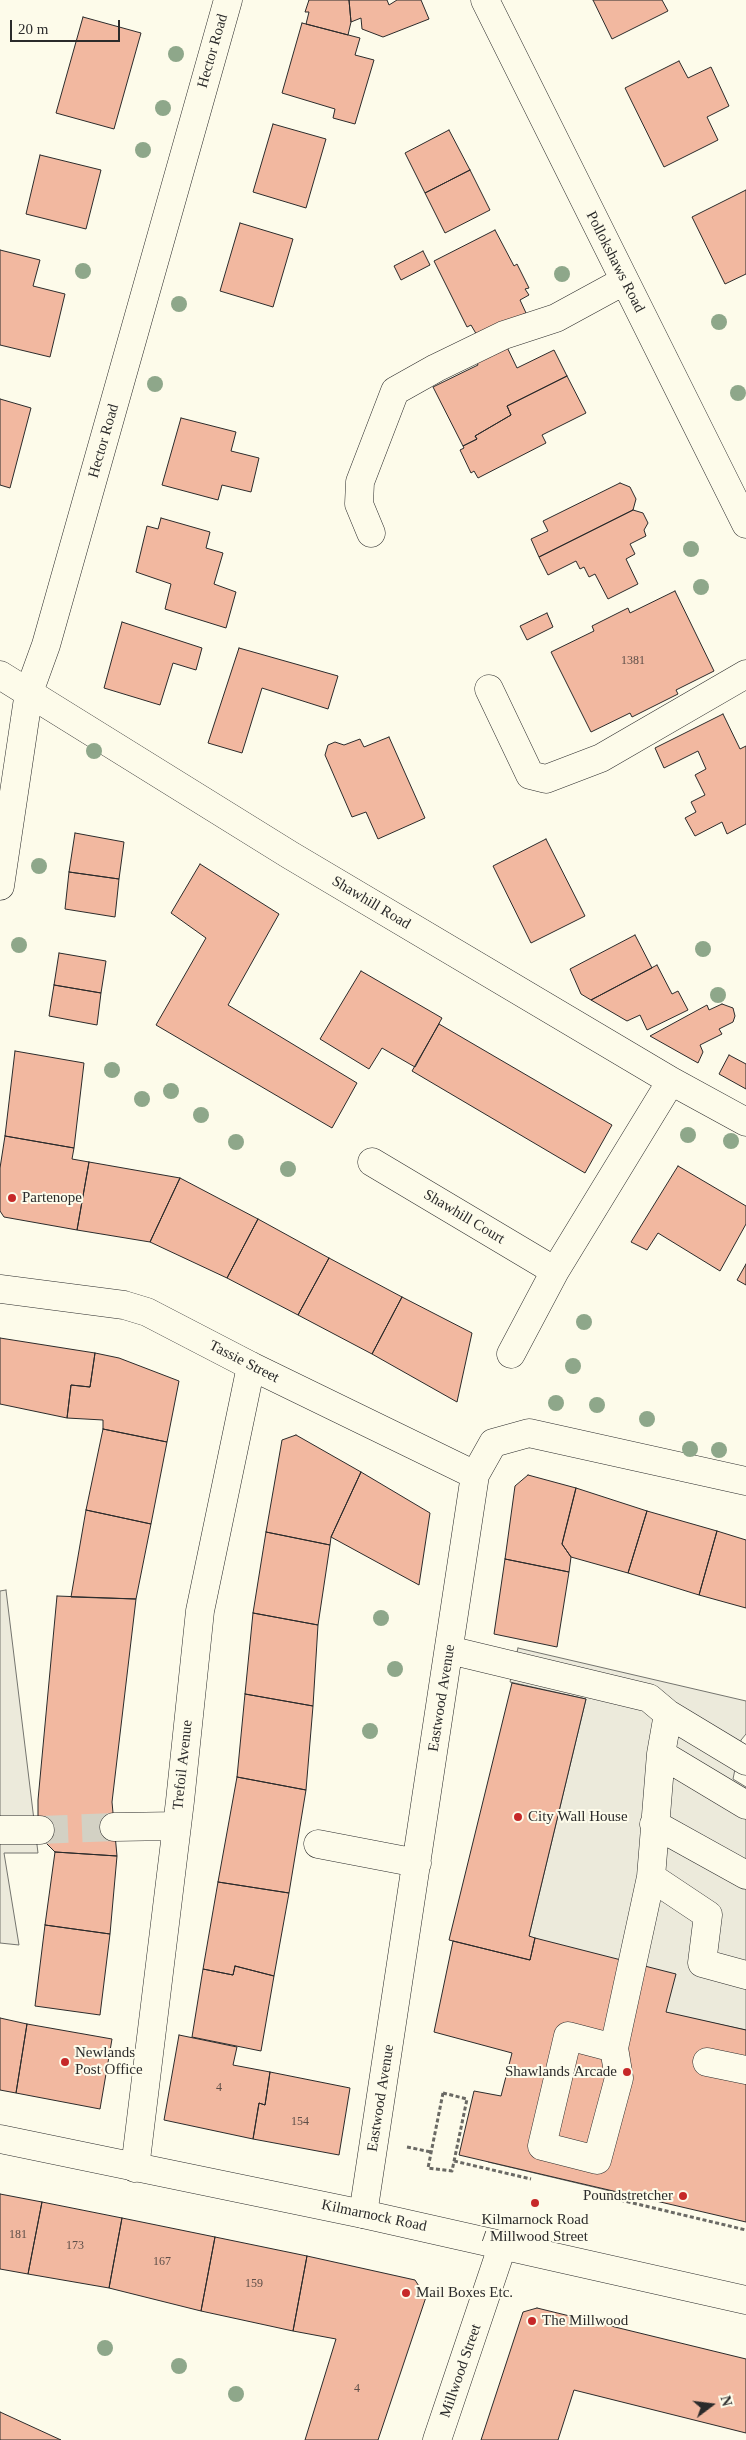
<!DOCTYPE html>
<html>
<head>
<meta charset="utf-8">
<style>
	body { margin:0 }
	#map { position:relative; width:746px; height:2440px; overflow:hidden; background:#fdfbea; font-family:"Times New Roman",serif }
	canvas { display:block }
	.north { position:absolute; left:686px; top:2380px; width:50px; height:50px; -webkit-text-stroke:4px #fdfbea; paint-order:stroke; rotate:75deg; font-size:14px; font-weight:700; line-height:20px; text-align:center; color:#2b2b2b }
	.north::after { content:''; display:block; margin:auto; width:18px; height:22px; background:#2b2b2b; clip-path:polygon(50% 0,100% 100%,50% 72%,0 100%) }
	.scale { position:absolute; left:10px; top:20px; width:110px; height:22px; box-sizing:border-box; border:2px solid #2b2b2b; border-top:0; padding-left:6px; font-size:15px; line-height:18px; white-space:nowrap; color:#2b2b2b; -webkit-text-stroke:4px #fdfbea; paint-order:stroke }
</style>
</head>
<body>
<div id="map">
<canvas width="746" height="2440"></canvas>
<div class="north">N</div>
<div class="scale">20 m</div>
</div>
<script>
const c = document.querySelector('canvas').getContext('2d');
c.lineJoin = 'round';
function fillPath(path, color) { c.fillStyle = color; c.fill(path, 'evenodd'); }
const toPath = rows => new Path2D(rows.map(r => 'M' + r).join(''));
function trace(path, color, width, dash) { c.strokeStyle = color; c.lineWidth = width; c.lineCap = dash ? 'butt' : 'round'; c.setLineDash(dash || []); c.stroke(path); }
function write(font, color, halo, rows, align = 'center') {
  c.font = font + ' "Times New Roman",serif'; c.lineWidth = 4; c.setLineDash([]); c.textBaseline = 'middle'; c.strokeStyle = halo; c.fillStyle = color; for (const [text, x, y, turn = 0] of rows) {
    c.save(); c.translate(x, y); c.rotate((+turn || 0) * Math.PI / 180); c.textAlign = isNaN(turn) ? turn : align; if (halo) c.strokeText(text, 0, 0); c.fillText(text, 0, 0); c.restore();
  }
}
const parking = toPath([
	[6,1590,38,1853,4,1853,19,1945,0,1943,0,1591,6,1590],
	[518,1648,746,1701,746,1734,741,1740,733,1779,746,1787,746,2030,666,2013,623,2194,488,2162,594,2016,529,1936,586,1699,510,1682,518,1648]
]);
const building = toPath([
	[309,0,349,0,351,22,348,35,306,24,309,12,305,12,309,0],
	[349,0,387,0,389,5,397,0,421,0,429,19,383,37,362,29,361,18,351,22,349,0],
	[593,0,662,0,668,11,612,39,593,0],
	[83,17,141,33,114,129,56,113,83,17],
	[302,23,360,38,355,55,374,60,355,124,333,118,335,109,282,93,302,23],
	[679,61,688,78,711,67,729,106,707,117,718,140,664,167,625,88,679,61],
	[273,124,326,139,306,208,253,192,273,124],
	[449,130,470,170,425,193,405,153,449,130],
	[40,155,101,170,86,229,26,214,40,155],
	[470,170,490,210,445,233,425,193,470,170],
	[746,190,746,274,725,284,692,217,746,190],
	[240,223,293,239,273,307,220,291,240,223],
	[495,230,514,266,517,264,529,288,525,289,529,295,520,300,526,313,478,337,471,325,467,327,434,261,495,230],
	[0,250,40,260,33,286,65,294,50,357,0,345,0,250],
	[423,251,430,265,401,280,394,266,423,251],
	[505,343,517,368,554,350,567,376,507,406,511,415,475,436,477,439,463,446,433,387,478,365,475,358,505,343],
	[567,376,586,413,542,435,546,443,478,478,474,471,471,473,460,450,464,448,463,446,477,439,475,436,511,415,507,406,567,376],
	[0,399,31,408,10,488,0,485,0,399],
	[181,418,236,432,231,451,259,458,251,492,222,485,218,500,162,485,181,418],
	[620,483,630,487,636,499,633,510,539,557,531,539,548,531,543,521,620,483],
	[633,510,643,513,648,523,644,530,646,536,630,544,635,554,626,559,638,584,608,599,595,574,589,577,584,567,580,569,576,561,548,575,539,557,633,510],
	[161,518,210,532,206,548,223,553,214,584,236,592,226,628,165,609,171,584,136,572,147,526,158,529,161,518],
	[675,591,714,671,676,690,678,694,632,717,630,713,591,732,551,652,594,631,592,626,628,608,630,613,675,591],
	[547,613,553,627,527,640,520,626,547,613],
	[122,622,202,648,196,670,173,663,160,705,104,688,122,622],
	[239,648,338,676,328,709,262,688,242,753,208,743,239,648],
	[723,714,740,749,746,746,746,824,727,834,722,822,695,836,685,818,696,812,691,802,705,795,695,775,706,769,698,751,664,768,655,748,723,714],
	[389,737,425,818,378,839,366,812,352,817,325,755,328,745,335,742,344,745,360,739,364,747,389,737],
	[75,833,124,842,119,879,69,872,75,833],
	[546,839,585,916,531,943,493,866,546,839],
	[200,864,279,914,228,1005,357,1083,332,1128,156,1025,206,938,171,913,200,864],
	[69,872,119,879,115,917,65,909,69,872],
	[635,935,652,968,591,1000,581,994,570,969,635,935],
	[59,953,106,961,101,993,54,985,59,953],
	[657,965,672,994,678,991,688,1010,647,1030,640,1015,627,1021,591,1000,657,965],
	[361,971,442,1018,415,1067,382,1048,369,1069,320,1039,361,971],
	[54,985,101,993,97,1025,49,1016,54,985],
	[722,1004,733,1008,735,1016,733,1022,719,1029,722,1034,700,1045,703,1052,698,1063,650,1036,707,1005,709,1010,722,1004],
	[439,1024,612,1125,585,1173,412,1071,439,1024],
	[15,1051,84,1063,74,1148,5,1136,15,1051],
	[729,1055,746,1064,746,1089,719,1074,729,1055],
	[5,1136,74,1148,72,1159,89,1162,77,1230,4,1217,0,1211,0,1168,5,1136],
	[89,1162,180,1178,150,1242,77,1230,89,1162],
	[678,1166,746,1206,746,1224,720,1271,658,1233,647,1250,631,1242,678,1166],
	[180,1178,258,1219,227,1278,150,1242,180,1178],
	[258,1219,329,1258,298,1315,227,1278,258,1219],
	[329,1258,402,1297,372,1354,298,1315,329,1258],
	[746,1264,746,1285,737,1280,746,1264],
	[402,1297,472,1333,457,1402,372,1354,402,1297],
	[0,1338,95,1353,90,1387,71,1385,67,1418,0,1404,0,1338],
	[95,1353,119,1358,179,1381,167,1442,103,1429,103,1420,67,1418,71,1385,90,1387,95,1353],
	[103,1429,167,1442,151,1524,86,1510,103,1429],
	[296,1435,361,1472,331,1537,330,1545,266,1532,282,1440,296,1435],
	[361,1472,430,1513,419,1585,331,1537,361,1472],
	[528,1475,576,1488,562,1544,571,1557,569,1572,505,1559,515,1486,528,1475],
	[576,1488,647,1511,628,1573,571,1557,562,1544,576,1488],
	[86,1510,151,1524,136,1599,71,1597,86,1510],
	[647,1511,717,1531,699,1595,628,1573,647,1511],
	[717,1531,746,1540,746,1608,699,1595,717,1531],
	[266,1532,330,1545,318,1625,253,1613,266,1532],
	[505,1559,569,1572,557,1647,494,1634,505,1559],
	[57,1596,136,1599,112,1802,117,1856,55,1852,43,1840,38,1822,38,1800,57,1596],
	[253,1613,318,1625,313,1706,245,1694,253,1613],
	[512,1683,586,1699,529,1936,535,1938,530,1960,449,1940,512,1683],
	[245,1694,313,1706,306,1790,237,1777,245,1694],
	[237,1777,306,1790,289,1893,218,1882,237,1777],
	[55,1852,117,1856,110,1934,45,1925,55,1852],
	[218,1882,289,1893,274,1976,235,1966,233,1975,203,1969,218,1882],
	[45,1925,110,1934,100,2015,35,2006,45,1925],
	[535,1938,676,1974,666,2012,746,2030,746,2222,459,2155,474,2091,501,2096,512,2053,434,2032,453,1941,530,1960,535,1938],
	[235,1966,274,1976,261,2051,192,2037,203,1969,233,1975,235,1966],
	[0,2018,27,2024,16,2093,0,2090,0,2018],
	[27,2024,112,2039,100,2109,16,2093,27,2024],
	[179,2035,237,2047,233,2065,270,2072,265,2105,259,2103,253,2139,164,2120,179,2035],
	[270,2072,350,2088,339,2155,253,2139,259,2103,265,2105,270,2072],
	[0,2194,42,2202,28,2274,0,2269,0,2194],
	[42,2202,122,2218,109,2288,28,2274,42,2202],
	[122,2218,215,2237,201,2311,109,2288,122,2218],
	[215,2237,307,2256,293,2331,201,2311,215,2237],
	[307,2256,415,2280,426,2297,378,2440,305,2440,336,2339,293,2331,307,2256],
	[537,2308,746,2359,746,2433,574,2390,558,2440,481,2440,523,2312,537,2308],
	[0,2412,61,2440,0,2440,0,2412]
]);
const minorTunnel = toPath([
	[40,1830,114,1827]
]);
const path = toPath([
	[443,2093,467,2099,452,2171,428,2168,443,2093],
	[407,2147,431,2152],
	[454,2161,531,2179],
	[595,2194,746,2230]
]);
const minor = toPath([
	[485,0,746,524],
	[371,533,359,504,360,482,395,391,436,368,504,335,556,318,624,281],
	[0,675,290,855,671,1081,746,1122],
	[489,689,530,775,546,779,601,758,746,674],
	[0,886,29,692,46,645,228,0],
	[372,1162,555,1271],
	[0,1289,124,1305,147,1312,251,1366,475,1475],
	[511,1354,555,1271,671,1081],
	[449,1650,649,1698,668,1714,746,1761],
	[661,1754,746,1805],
	[654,1824,746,1875],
	[114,1827,177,1826],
	[0,1830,40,1830],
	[318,1844,417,1863],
	[651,1877,708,1915,702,1963,746,1975],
	[614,2048,568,2036,542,2146,597,2160,619,2078,614,2048,651,1877,661,1754,668,1714],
	[707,2062,746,2070],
	[135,2168,180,1801,200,1611,251,1366],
	[363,2214,475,1475,493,1443,529,1433,746,1481],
	[437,2440,503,2244]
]);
const major = toPath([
	[0,2139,363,2214,746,2300]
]);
const trees = [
	[176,54],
	[163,108],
	[143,150],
	[83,271],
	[562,274],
	[179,304],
	[719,322],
	[155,384],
	[738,393],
	[691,549],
	[701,587],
	[94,751],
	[39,866],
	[19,945],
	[703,949],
	[718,995],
	[112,1070],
	[171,1091],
	[142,1099],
	[201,1115],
	[688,1135],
	[731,1141],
	[236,1142],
	[288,1169],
	[584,1322],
	[573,1366],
	[556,1403],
	[597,1405],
	[647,1419],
	[690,1449],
	[719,1450],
	[381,1618],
	[395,1669],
	[370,1731],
	[105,2348],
	[179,2366],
	[236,2394]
];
const markers = [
	[12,1198,5,"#c62828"],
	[518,1817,5,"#c62828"],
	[65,2062,5,"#c62828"],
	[627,2072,5,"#c62828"],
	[683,2196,5,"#c62828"],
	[535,2203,5,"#c62828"],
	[406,2293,5,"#c62828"],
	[532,2321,5,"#c62828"]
];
const numberNames = [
	["1381",633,661],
	["4",219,2088],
	["154",300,2122],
	["181",18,2235],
	["173",75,2246],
	["167",162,2262],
	["159",254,2284],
	["4",357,2389]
];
const streetNames = [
	["Hector Road",213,51,-74],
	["Pollokshaws Road",615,262,63],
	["Hector Road",104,441,-74],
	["Shawhill Road",371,903,31],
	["Shawhill Court",464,1217,31],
	["Tassie Street",244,1362,27],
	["Eastwood Avenue",442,1698,-81],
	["Trefoil Avenue",183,1765,-84],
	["Eastwood Avenue",381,2098,-81],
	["Kilmarnock Road",374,2216,12],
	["Millwood Street",461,2371,-71]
];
const poiNames = [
	["Partenope",22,1198],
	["City Wall House",528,1817],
	["Newlands",75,2053],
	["Post Office",75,2070],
	["Shawlands Arcade",617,2072,"right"],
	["Poundstretcher",673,2196,"right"],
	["Kilmarnock Road",535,2220,"center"],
	["/ Millwood Street",535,2237,"center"],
	["Mail Boxes Etc.",416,2293],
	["The Millwood",542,2321]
];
fillPath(parking, '#eceadb');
trace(parking, '#74746e', 1);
fillPath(building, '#f2b8a0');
trace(building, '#2b2b2b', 1);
trace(minorTunnel, '#d3d1c4', 28, [28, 14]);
trace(minor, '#2b2b2b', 29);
trace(major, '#2b2b2b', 29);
trace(path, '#6a6964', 3, [4, 2.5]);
trace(minor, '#fdfbea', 28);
trace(major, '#fdfbea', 28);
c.fillStyle = '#8ea78a';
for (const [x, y] of trees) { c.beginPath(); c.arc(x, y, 8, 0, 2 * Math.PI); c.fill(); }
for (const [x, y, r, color] of markers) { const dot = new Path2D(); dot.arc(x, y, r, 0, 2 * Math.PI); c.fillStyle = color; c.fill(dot); trace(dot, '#fdfbea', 2); }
write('12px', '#5d4e48', null, numberNames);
write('15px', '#2b2b2b', '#fdfbea', streetNames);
write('15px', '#2b2b2b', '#fdfbea', poiNames, 'left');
</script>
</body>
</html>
